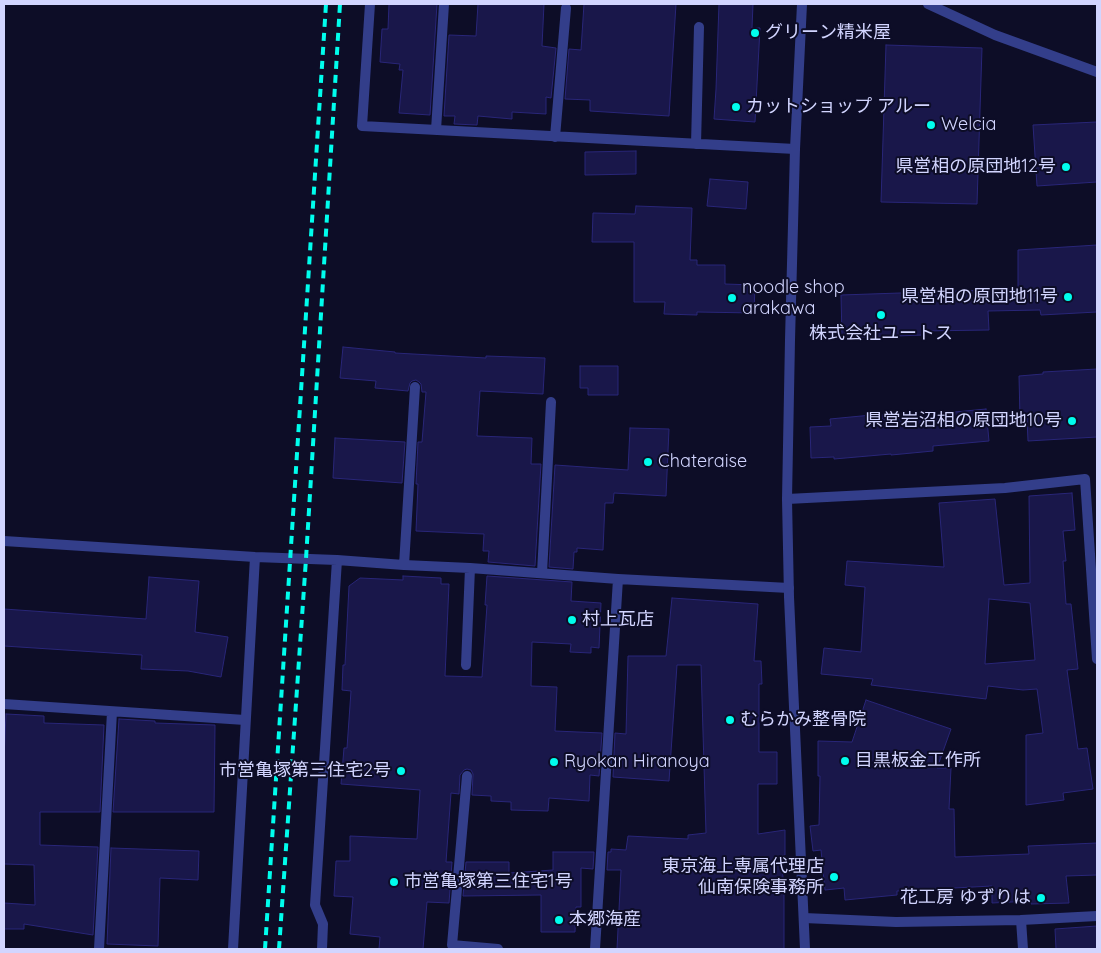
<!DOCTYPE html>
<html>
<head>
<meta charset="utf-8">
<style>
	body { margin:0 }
	#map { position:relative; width:1101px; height:953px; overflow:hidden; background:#0d0d27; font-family:Quicksand,sans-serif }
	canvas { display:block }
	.frame { position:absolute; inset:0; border:5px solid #d2d5ff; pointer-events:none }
</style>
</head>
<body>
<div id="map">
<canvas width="1101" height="953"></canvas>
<div class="frame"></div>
</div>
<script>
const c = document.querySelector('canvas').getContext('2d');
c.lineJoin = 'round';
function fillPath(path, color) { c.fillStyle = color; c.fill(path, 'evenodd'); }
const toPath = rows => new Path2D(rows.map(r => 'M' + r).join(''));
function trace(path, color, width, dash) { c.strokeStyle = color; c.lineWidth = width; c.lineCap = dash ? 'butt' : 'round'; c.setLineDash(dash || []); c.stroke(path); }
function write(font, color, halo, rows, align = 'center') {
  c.font = font + ' Quicksand,"Noto Sans JP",sans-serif'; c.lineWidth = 4; c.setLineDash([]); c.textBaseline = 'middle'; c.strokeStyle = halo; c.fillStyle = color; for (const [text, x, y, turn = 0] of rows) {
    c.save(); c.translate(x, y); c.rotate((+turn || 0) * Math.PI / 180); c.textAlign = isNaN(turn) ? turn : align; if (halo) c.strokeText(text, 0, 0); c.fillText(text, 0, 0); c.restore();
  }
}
const building = toPath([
	[389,4,437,4,430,115,399,113,403,70,399,70,400,64,380,62,382,29,388,29,389,4],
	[478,4,544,4,542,46,556,48,551,98,546,97,546,114,512,112,512,119,478,116,477,125,454,124,455,116,444,116,449,35,476,36,478,4],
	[584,4,676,4,669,116,590,111,590,100,565,99,569,49,581,50,584,4],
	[719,4,753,4,752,28,760,28,755,122,714,119,716,89,719,4],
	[886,45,982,48,977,204,881,202,886,45],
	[1097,122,1097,182,1037,186,1033,125,1097,122],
	[636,151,636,174,585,175,585,152,636,151],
	[710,179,748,182,746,209,707,206,710,179],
	[636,206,692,208,690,260,697,260,697,265,725,265,725,284,755,285,754,313,697,312,697,315,664,314,665,302,634,302,634,242,592,242,593,213,635,214,636,206],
	[1097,245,1097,312,1041,315,1040,310,988,311,989,330,922,331,923,335,842,338,841,295,1018,289,1018,250,1097,245],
	[343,347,395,352,395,353,486,358,486,356,545,358,543,394,480,391,477,436,532,438,531,464,541,464,535,566,488,562,489,551,483,551,484,534,416,531,418,484,416,484,418,442,422,442,426,392,422,392,421,384,419,382,416,380,412,381,410,383,408,391,375,388,376,381,340,378,343,347],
	[580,366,618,366,618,395,588,395,588,388,580,388,580,366],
	[1097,369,1097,437,1028,441,1027,418,1020,419,1019,376,1043,374,1043,372,1097,369],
	[986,409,989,441,933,446,933,451,891,455,891,454,834,459,834,457,811,458,810,427,831,426,830,419,882,414,883,419,986,409],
	[630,428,669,429,666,496,614,493,613,503,605,503,603,550,577,548,577,552,574,552,573,569,549,567,555,465,628,470,630,428],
	[335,438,405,442,402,483,333,478,335,438],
	[1072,493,1075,530,1063,531,1066,561,1063,561,1066,604,1071,604,1078,669,1067,670,1078,749,1087,748,1093,789,1063,793,1064,800,1026,805,1026,735,1043,733,1037,689,1023,690,988,686,986,699,871,685,873,679,821,674,824,648,861,652,865,587,845,585,847,561,944,567,939,503,995,499,1004,585,1030,583,1029,496,1072,493],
	[989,599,1030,603,1035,660,985,664,989,599],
	[403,576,441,578,441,584,449,584,445,676,482,677,487,605,485,605,487,576,572,582,571,601,601,603,599,648,591,647,591,653,570,652,571,644,532,642,531,686,557,687,555,731,602,733,599,776,590,775,589,801,549,798,548,811,511,810,511,802,491,801,491,796,472,795,473,774,471,770,467,769,464,770,460,775,459,794,451,793,446,862,452,862,449,903,427,902,423,949,379,949,380,937,350,934,353,897,334,896,336,861,350,861,350,836,417,839,420,790,341,784,344,748,347,748,351,691,342,690,343,665,345,665,349,586,360,578,403,580,403,576],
	[149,577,199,581,195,632,228,637,221,677,188,671,141,669,142,655,4,646,4,609,146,619,149,577],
	[672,598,758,604,754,661,761,661,762,684,759,684,759,752,777,752,777,784,758,784,758,834,785,830,785,855,781,856,784,888,784,949,617,949,621,870,607,870,608,852,611,852,611,849,626,850,628,836,688,839,688,835,706,833,701,665,677,665,669,781,613,777,615,733,626,734,628,656,666,656,672,598],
	[866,700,951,729,937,768,951,768,949,809,954,809,955,857,1029,854,1028,846,1097,843,1097,875,1066,876,1069,903,1031,904,1031,901,992,903,992,886,897,891,897,895,845,900,844,888,825,890,821,850,813,851,810,826,819,825,820,776,818,776,818,741,852,742,866,700],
	[6,714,44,716,44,723,104,725,100,812,40,812,40,845,98,847,93,935,24,924,24,929,4,929,4,903,35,905,34,865,4,864,4,759,6,714],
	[119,719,155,721,155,723,215,725,214,812,113,812,119,719],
	[111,848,199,851,198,880,160,878,158,946,107,944,111,848],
	[553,852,594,852,593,869,581,868,581,907,576,907,575,932,541,932,541,895,463,896,466,862,509,862,509,873,553,870,553,852],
	[1097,926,1097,949,1056,949,1055,929,1097,926]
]);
const minor = toPath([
	[370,4,362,126,795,149],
	[436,130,444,4],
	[555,137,566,8],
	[696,144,699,27],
	[787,499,1005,488,1085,479,1097,659],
	[4,541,255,557,337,560,404,565,470,568,618,579,789,588],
	[404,565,415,387],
	[542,573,551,402],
	[466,665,470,568],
	[4,704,245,720],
	[467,776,452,945,498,949],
	[804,918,896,922,1021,920,1097,916],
	[1021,920,1023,949],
	[99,949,112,712],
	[233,949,255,557],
	[322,949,323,924,315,905,337,560],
	[595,949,618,579]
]);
const tertiary = toPath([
	[802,4,795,149,790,340,787,499,789,597,805,949],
	[928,4,995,35,1097,72]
]);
const rail = toPath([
	[265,949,326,4],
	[279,949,306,559,340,4]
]);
const markers = [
	[755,33,5,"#00fded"],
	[736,107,5,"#00fded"],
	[931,125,5,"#00fded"],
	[1066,167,5,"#00fded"],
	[1068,297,5,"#00fded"],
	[732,298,5,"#00fded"],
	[881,315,5,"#00fded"],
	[1072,421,5,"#00fded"],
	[648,462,5,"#00fded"],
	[572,620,5,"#00fded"],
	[730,720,5,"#00fded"],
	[845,761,5,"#00fded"],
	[554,762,5,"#00fded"],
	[401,771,5,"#00fded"],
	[834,877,5,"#00fded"],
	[394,882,5,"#00fded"],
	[1041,898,5,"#00fded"],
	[559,920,5,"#00fded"]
];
const poiNames = [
	["グリーン精米屋",765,33],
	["カットショップ アルー",746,107],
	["Welcia",941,125],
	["県営相の原団地12号",1056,167,"right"],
	["noodle shop",742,288],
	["arakawa",742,309],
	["県営相の原団地11号",1058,297,"right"],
	["株式会社ユートス",881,334,"center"],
	["県営岩沼相の原団地10号",1062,421,"right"],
	["Chateraise",658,462],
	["村上瓦店",582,620],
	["むらかみ整骨院",740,720],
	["目黒板金工作所",855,761],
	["Ryokan Hiranoya",564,762],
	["市営亀塚第三住宅2号",391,771,"right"],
	["東京海上専属代理店",824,867,"right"],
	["仙南保険事務所",824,888,"right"],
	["市営亀塚第三住宅1号",404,882],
	["花工房 ゆずりは",1031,898,"right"],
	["本郷海産",569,920]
];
fillPath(building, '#19174a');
trace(building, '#292678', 1);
trace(minor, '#333e8a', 10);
trace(tertiary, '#333e8a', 10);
trace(rail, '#00fded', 4, [8, 6]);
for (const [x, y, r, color] of markers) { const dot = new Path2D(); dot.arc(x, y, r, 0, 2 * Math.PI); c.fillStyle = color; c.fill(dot); trace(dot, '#0d0d27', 2); }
write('18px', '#d2d5ff', '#0d0d27', poiNames, 'left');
</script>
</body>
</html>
